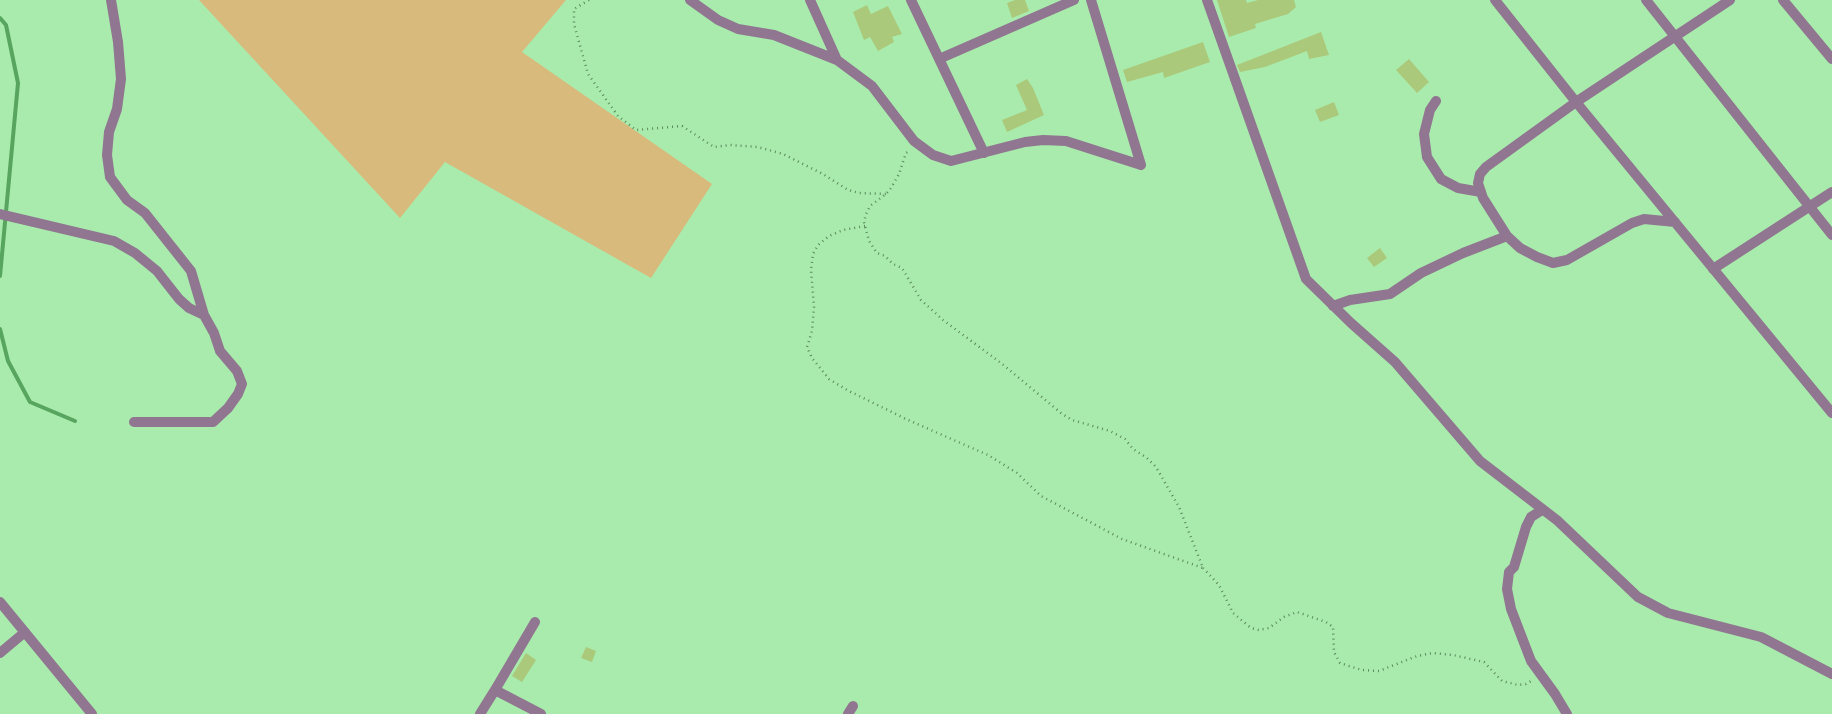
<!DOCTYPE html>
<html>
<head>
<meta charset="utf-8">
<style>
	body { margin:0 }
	canvas { display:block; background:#a9ebac }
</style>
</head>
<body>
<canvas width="1832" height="714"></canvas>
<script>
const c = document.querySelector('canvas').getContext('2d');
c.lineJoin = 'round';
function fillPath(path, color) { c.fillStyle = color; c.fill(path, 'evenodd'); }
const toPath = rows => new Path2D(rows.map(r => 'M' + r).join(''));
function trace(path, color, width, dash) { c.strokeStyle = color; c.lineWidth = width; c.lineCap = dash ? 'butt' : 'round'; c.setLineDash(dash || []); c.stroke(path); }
const green = toPath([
	[199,0,566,0,522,52,712,184,651,278,445,162,400,218]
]);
const stream = toPath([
	[0,18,6,25,18,83,0,276],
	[0,329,8,361,30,402,75,421]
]);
const building = toPath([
	[1015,0,1025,0,1029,11,1012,18,1007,3],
	[1217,0,1246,0,1247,3,1258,0,1294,0,1296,7,1288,14,1255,24,1256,28,1229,37],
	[867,5,871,14,888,6,902,34,892,37,894,42,878,51,870,37,864,40,853,12],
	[1321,32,1329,55,1309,59,1307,51,1265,67,1240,72,1237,65],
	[1203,42,1210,62,1164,78,1163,72,1127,82,1123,70],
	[1409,59,1429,82,1417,93,1396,70],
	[1027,79,1033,88,1044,115,1007,132,1002,120,1027,110,1016,85],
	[1334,102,1339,115,1320,122,1315,110],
	[1380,248,1387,258,1374,267,1367,258],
	[586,647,596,651,592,662,581,658],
	[526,653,536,660,522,682,512,676]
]);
const path = toPath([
	[589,0,574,9,574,24,588,74,618,116,636,130,682,126,714,147,730,145,758,147,783,154,823,174,848,190,859,193,886,194],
	[865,226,843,230,829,236,818,245,813,254,811,270,814,307,812,331,807,347,812,358,829,379,847,390,908,420,988,455,1017,473,1041,496,1122,539,1203,568,1179,507,1156,467,1147,458,1133,449,1125,439,1110,431,1072,420,1061,413,1001,363,943,320,921,300,902,268,893,264,885,256,877,253,869,241,864,222,866,214,870,206,886,194,891,188,899,174,906,153,909,151],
	[1203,568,1219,585,1233,613,1251,628,1259,630,1269,628,1284,617,1297,612,1326,622,1333,627,1334,652,1340,663,1349,666,1362,670,1379,671,1417,656,1433,653,1453,655,1484,662,1502,681,1518,685,1526,684,1533,680]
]);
const street = toPath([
	[111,0,118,42,121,79,117,109,109,132,107,155,110,177,127,200,145,213,191,271,204,315],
	[690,0,718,20,738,29,774,35,837,60,872,86,914,141,933,155,951,161,1025,142,1043,140,1066,141,1141,165],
	[810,0,837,60],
	[911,0,984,153],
	[1091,0,1141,165],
	[1207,0,1306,279,1351,323,1395,362,1480,461,1558,521,1638,597,1668,613,1761,637,1832,674],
	[1495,0,1576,102,1832,413],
	[1646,0,1832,235],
	[1783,0,1832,59],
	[939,59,1074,0],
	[1436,101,1430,110,1424,134,1427,157,1441,179,1458,188,1481,192],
	[0,214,114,241,135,253,157,271,179,299,189,308,204,315,214,333,220,351,237,371,242,384,238,394,228,408,213,422,134,422],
	[1675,222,1644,219,1632,223,1567,260,1553,263,1537,257,1520,248,1507,236,1483,198,1478,183,1480,174,1486,167,1576,102,1730,0],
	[1713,269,1832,192],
	[1333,306,1350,300,1390,294,1421,273,1463,253,1507,236],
	[1542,510,1531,517,1526,527,1514,567,1509,572,1507,589,1511,609,1531,661,1555,694,1567,714],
	[0,602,92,714],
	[535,622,495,690,541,714],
	[0,653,25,632],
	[480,714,495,690],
	[848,714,853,706]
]);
fillPath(green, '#d7ba7c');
trace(stream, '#58a55f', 4);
fillPath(building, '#abc97b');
trace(path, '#5b8a5e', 2.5, [1, 4]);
trace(street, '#907690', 10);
</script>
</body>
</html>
